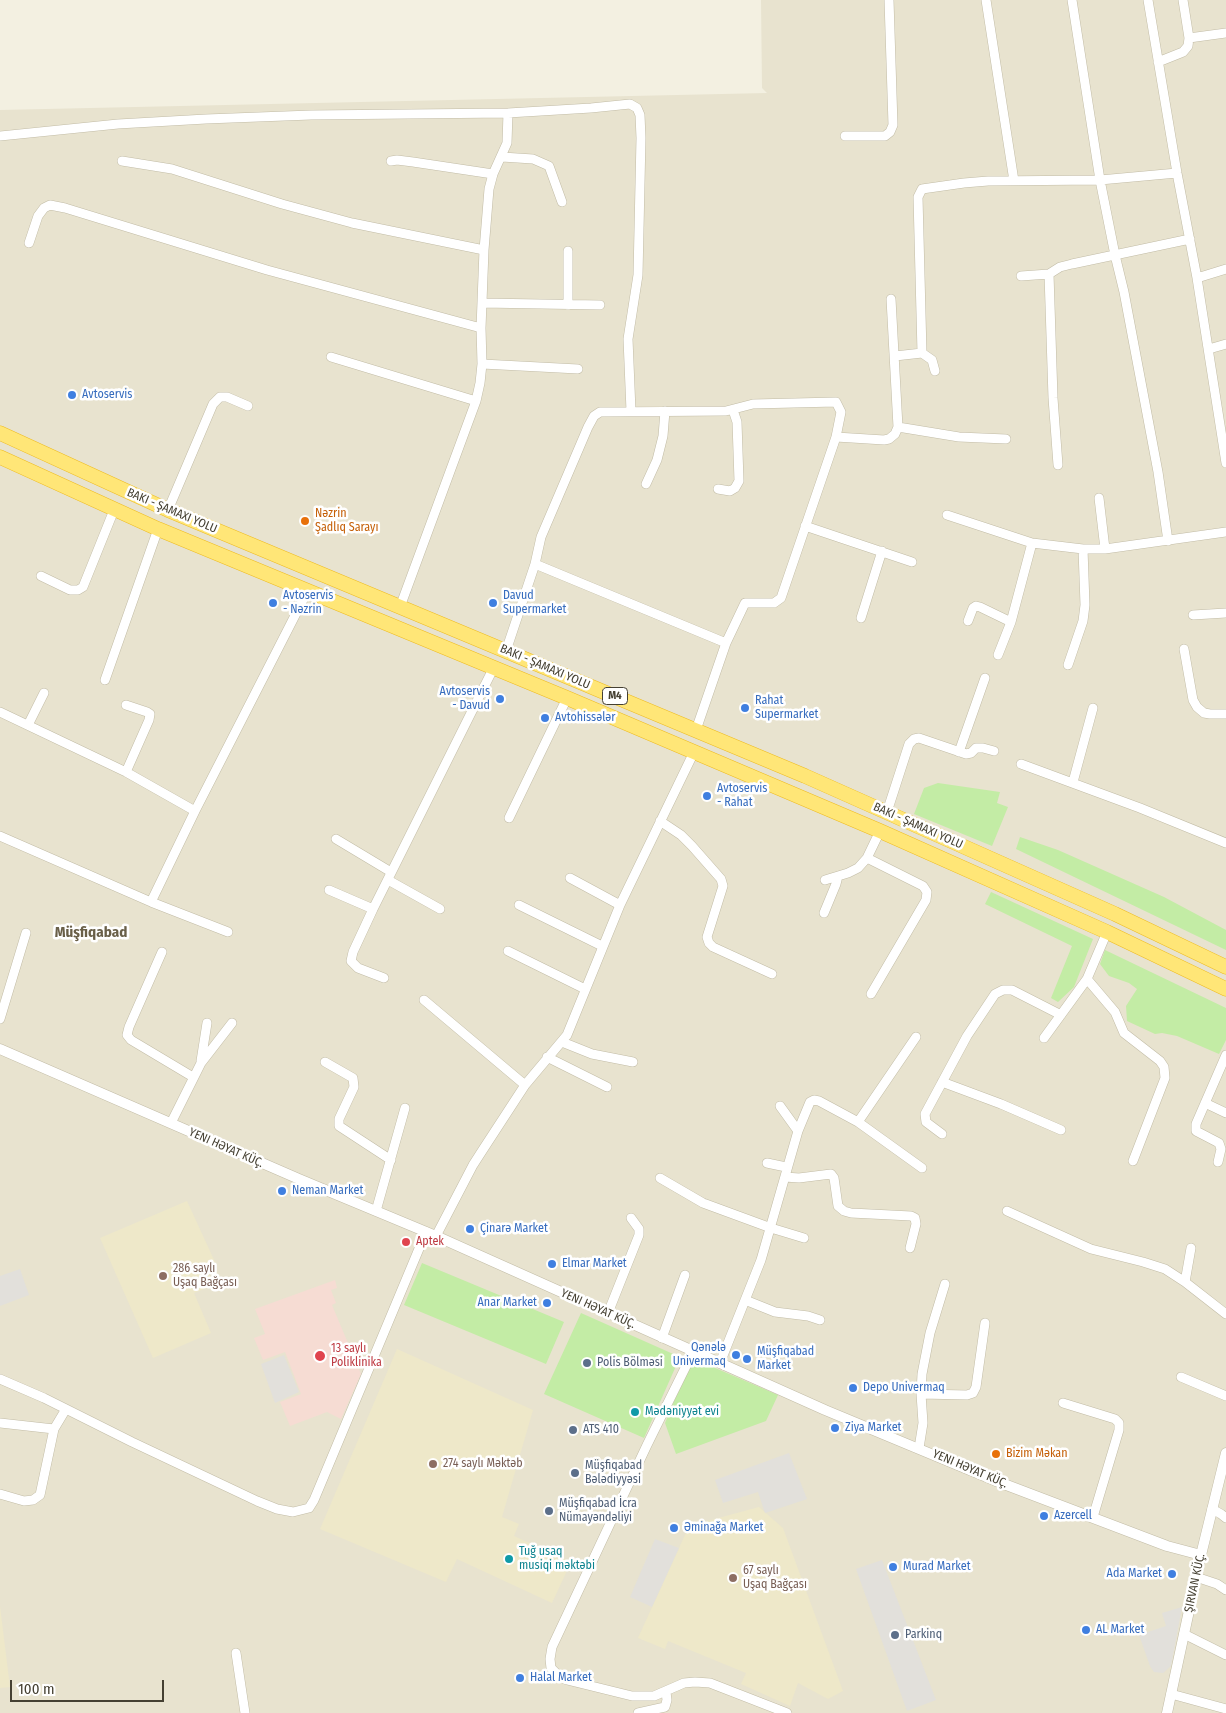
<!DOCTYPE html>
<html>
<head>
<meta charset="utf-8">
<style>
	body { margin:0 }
	#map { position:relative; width:1226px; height:1713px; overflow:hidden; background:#f3f0e1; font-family:"Fira Sans Condensed",sans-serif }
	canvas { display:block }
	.scale { position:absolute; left:10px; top:1680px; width:154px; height:22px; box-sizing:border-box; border:2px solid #454032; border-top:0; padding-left:6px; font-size:15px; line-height:18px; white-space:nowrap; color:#454032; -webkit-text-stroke:4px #fff; paint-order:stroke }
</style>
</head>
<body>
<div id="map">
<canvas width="1226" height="1713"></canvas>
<div class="scale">100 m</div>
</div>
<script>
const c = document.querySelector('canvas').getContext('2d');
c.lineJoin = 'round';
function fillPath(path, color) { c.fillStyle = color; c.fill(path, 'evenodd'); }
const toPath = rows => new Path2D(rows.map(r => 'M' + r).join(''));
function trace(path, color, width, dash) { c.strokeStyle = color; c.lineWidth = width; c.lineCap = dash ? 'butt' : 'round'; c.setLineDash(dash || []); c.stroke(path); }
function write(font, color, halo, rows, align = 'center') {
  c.font = font + ' "Fira Sans Condensed",sans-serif'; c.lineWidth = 5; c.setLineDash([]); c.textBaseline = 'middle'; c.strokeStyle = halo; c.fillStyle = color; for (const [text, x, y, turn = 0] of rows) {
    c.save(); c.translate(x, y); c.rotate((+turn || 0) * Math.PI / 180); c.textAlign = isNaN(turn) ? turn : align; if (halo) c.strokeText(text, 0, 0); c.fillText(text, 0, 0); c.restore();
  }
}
const residential = toPath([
	[761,0,1226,0,1226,1713,0,1713,0,110,767,93,762,88]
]);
const education = toPath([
	[187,1201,215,1262,206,1266,214,1285,194,1293,211,1333,153,1358,100,1238],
	[397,1349,533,1410,502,1517,519,1524,514,1536,571,1562,552,1603,457,1559,446,1582,320,1529],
	[759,1507,783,1528,843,1691,828,1699,798,1683,790,1706,741,1684,746,1673,668,1641,665,1649,638,1638,689,1526],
	[0,1606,10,1687,0,1688]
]);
const medical = toPath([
	[335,1280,337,1288,331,1290,336,1303,332,1305,361,1374,341,1419,327,1412,290,1426,280,1402,301,1394,285,1352,263,1360,254,1338,265,1334,255,1309]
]);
const green = toPath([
	[938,783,1000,792,997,803,1008,807,992,846,914,814,924,788],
	[1020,837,1058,850,1164,897,1226,930,1226,950,1016,849],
	[991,892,1093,939,1074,987,1058,1002,1051,998,1072,946,985,904],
	[1105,950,1226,1008,1226,1040,1219,1054,1177,1036,1162,1033,1155,1034,1127,1021,1126,1006,1137,989,1129,983,1109,976,1100,964],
	[422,1263,564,1322,546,1364,404,1305],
	[581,1313,680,1357,644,1438,544,1394],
	[692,1358,778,1395,766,1421,676,1454,665,1423]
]);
const parking = toPath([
	[20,1269,29,1295,0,1306,0,1276],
	[284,1355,299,1392,275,1403,261,1364],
	[789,1453,807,1499,765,1513,758,1492,723,1503,715,1480],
	[655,1539,679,1548,652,1607,630,1597],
	[882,1560,936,1700,907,1711,856,1569],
	[1182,1607,1171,1666,1163,1673,1154,1672,1150,1666,1139,1635,1166,1626,1162,1613]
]);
const minor = toPath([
	[986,0,1014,181],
	[1072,0,1100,180,1115,255,1124,292,1158,472,1168,541],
	[1148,0,1177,173,1197,278,1226,463],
	[1189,38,1226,33],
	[1158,62,1183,52,1188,46,1189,38,1183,0],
	[0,136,118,124,206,119,311,115,508,113,591,108,630,104,637,108,640,115,641,138,638,275,628,339,631,411],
	[845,136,885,136,890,132,893,125,889,0],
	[502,157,533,159,549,166,562,202],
	[122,161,172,169,282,204,352,223,484,250],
	[391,161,397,160,413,162,493,174],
	[29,243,38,216,44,208,50,205,65,208,267,270,481,328],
	[568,251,568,305],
	[1049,274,1053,398,1058,465],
	[1021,276,1049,274,1060,267,1072,264,1190,239],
	[1197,278,1226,269],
	[482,303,600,305],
	[1209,349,1226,344],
	[922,353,932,360,935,371],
	[895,356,922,353,918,197,922,189,964,183,988,181,1100,180,1177,173],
	[331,357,476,401],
	[482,364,578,369],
	[898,427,959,437,1006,439],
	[836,437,884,440,889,439,895,434,898,427,891,299],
	[646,484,657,460,663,436,665,411],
	[718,489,730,491,735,488,739,481,737,422,733,410],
	[1099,498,1105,549],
	[168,510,213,404,220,397,227,397,248,406],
	[947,515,1032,543,1083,549,1105,549,1226,532],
	[805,526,912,562],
	[535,564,726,643],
	[41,576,70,590,78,590,83,587,114,510],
	[400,607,476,401,480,383,482,364,481,328,484,250,489,189,493,174,507,143,508,113],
	[1193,615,1226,613],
	[861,618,882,551],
	[968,621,973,608,976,606,980,607,1011,622],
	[1184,649,1193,700,1197,707,1204,713,1210,714,1226,714],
	[506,651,535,564,541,537,588,427,594,416,600,412,726,411,753,404,836,402,841,412,836,437,781,598,774,603,745,603,726,643,696,730],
	[998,655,1011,622,1032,543],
	[1068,665,1083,621,1085,605,1083,549],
	[105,680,158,529],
	[126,705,147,712,150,714,149,720,126,772],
	[0,712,126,772,195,811],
	[28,725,44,693],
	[959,752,985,678],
	[1021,764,1140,808,1226,843],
	[1073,782,1093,708],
	[887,812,909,744,914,739,919,738,966,754,971,753,976,748,983,748,994,751],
	[509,818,567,698],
	[660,821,681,835,692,846,721,879,723,886,707,937,709,943,713,947,772,974],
	[0,836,151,902,228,932],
	[336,839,391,872],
	[570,878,620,905],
	[388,880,440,909],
	[825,880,848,873,858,868,867,858],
	[329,890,373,909],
	[151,902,195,811,307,592],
	[519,905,602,946],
	[824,913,836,884,838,876],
	[508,951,585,989],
	[162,952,129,1027,127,1035,131,1040,193,1077],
	[384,978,358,968,351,961,353,952,373,909,493,669],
	[1087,979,1115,1012,1124,1033,1160,1061,1164,1067,1165,1078,1133,1161],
	[871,994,926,900,927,892,923,886,867,858,880,831],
	[424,1000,525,1085],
	[0,1019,26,933],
	[1044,1038,1087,979,1107,932],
	[562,1042,592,1054,633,1062],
	[547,1057,607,1087],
	[201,1061,207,1023],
	[325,1062,353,1078,354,1087,339,1119,339,1126,391,1160],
	[942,1082,1001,1104,1061,1130],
	[1205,1103,1226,1113],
	[858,1122,916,1037],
	[171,1123,201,1063,232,1023],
	[798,1131,810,1102,814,1100,819,1101,858,1122,922,1168],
	[942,1134,926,1122,925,1114,967,1036,995,994,1003,990,1012,990,1061,1015],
	[1218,1162,1221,1149,1219,1143,1196,1131,1196,1124,1226,1055],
	[767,1163,786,1167],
	[785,1177,799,1178,831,1174,834,1178,838,1206,844,1211,851,1213,911,1216,915,1218,916,1224,910,1248],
	[660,1178,703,1203,771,1228,804,1238],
	[376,1211,405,1108],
	[1007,1211,1091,1249,1143,1262,1165,1269,1185,1282,1226,1314],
	[436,1236,473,1165,482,1151,525,1085,567,1035,620,905,694,752],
	[1185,1282,1191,1248],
	[745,1300,775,1312,808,1316,820,1320],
	[608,1313,639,1235,639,1229,631,1218],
	[662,1338,685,1275],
	[693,1352,647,1445,552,1647,550,1659,551,1668,560,1677,567,1680,632,1696,654,1696,684,1683,695,1682,710,1683,787,1713],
	[720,1363,761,1260,798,1131,780,1106],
	[1181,1377,1226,1396],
	[0,1379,44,1398,132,1442,257,1501,277,1509,293,1512,309,1508,314,1500,426,1232],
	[921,1394,967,1395,973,1393,976,1387,985,1323],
	[1063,1403,1115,1419,1119,1423,1119,1430,1093,1517],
	[0,1423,54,1429],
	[919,1448,923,1423,921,1394,922,1374,930,1333,945,1284],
	[0,1494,24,1501,33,1500,40,1495,54,1429,66,1409],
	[1212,1509,1221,1514,1226,1518],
	[1196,1577,1217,1584,1226,1590],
	[1184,1634,1226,1655],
	[236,1653,245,1713],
	[1171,1694,1226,1709],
	[638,1713,665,1707,667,1700,666,1692]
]);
const tertiary = toPath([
	[0,1049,299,1179,436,1236,825,1410,996,1481,1167,1546,1201,1555],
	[1167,1713,1201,1555,1226,1453]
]);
const trunk = toPath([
	[0,433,168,510,805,776,1115,914,1226,967],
	[0,457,158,529,567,698,880,831,1107,932,1226,989]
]);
const markers = [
	[72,395,5,"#3f7fe0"],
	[305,521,5,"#e8710a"],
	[273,603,5,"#3f7fe0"],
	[493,603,5,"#3f7fe0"],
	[500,699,5,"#3f7fe0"],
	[745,708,5,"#3f7fe0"],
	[545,718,5,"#3f7fe0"],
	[707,796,5,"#3f7fe0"],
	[282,1191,5,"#3f7fe0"],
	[470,1229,5,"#3f7fe0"],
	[406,1242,5,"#e0444e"],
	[552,1264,5,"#3f7fe0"],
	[163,1276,5,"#8d6e63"],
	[547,1303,5,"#3f7fe0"],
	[736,1355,5,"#3f7fe0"],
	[320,1356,6,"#e0444e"],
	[747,1359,5,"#3f7fe0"],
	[587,1363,5,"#5c6f8a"],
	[853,1388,5,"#3f7fe0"],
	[635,1412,5,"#0f9aa8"],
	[835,1428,5,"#3f7fe0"],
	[573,1430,5,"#5c6f8a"],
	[996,1454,5,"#e8710a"],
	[433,1464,5,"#8d6e63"],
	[575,1473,5,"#5c6f8a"],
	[549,1511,5,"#5c6f8a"],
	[1044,1516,5,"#3f7fe0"],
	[674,1528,5,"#3f7fe0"],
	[509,1559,5,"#0f9aa8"],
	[893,1567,5,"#3f7fe0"],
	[1172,1574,5,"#3f7fe0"],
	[733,1578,5,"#8d6e63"],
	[1086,1630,5,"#3f7fe0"],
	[895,1635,5,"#5c6f8a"],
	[520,1678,5,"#3f7fe0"]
];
const shields = [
	[615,696,25]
];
const shieldNames = [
	["M4",615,696]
];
const shopNames = [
	["Avtoservis",82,395],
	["Avtoservis",283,596],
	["- Nəzrin",283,610],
	["Davud",503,596],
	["Supermarket",503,610],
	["Avtoservis",490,692,"right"],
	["- Davud",490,706,"right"],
	["Rahat",755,701],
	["Supermarket",755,715],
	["Avtohissələr",555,718],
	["Avtoservis",717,789],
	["- Rahat",717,803],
	["Neman Market",292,1191],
	["Çinarə Market",480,1229],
	["Elmar Market",562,1264],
	["Anar Market",537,1303,"right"],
	["Qənələ",726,1348,"right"],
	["Univermaq",726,1362,"right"],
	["Müşfiqabad",757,1352],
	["Market",757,1366],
	["Depo Univermaq",863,1388],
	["Ziya Market",845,1428],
	["Azercell",1054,1516],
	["Əminağa Market",684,1528],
	["Murad Market",903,1567],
	["Ada Market",1162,1574,"right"],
	["AL Market",1096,1630],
	["Halal Market",530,1678]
];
const streetNames = [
	["BAKI - ŞAMAXI YOLU",172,511,23],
	["BAKI - ŞAMAXI YOLU",545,667,23],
	["BAKI - ŞAMAXI YOLU",918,826,24],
	["YENI HƏYAT KÜÇ.",226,1148,24],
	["YENI HƏYAT KÜÇ.",598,1309,24],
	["YENI HƏYAT KÜÇ.",970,1469,23],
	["ŞIRVAN KÜÇ.",1195,1583,-78]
];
const foodNames = [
	["Nəzrin",315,514],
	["Şadlıq Sarayı",315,528],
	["Bizim Məkan",1006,1454]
];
const healthNames = [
	["Aptek",416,1242],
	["13 saylı",331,1349],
	["Poliklinika",331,1363]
];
const educationNames = [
	["286 saylı",173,1269],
	["Uşaq Bağçası",173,1283],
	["274 saylı Məktəb",443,1464],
	["67 saylı",743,1571],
	["Uşaq Bağçası",743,1585]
];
const serviceNames = [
	["Polis Bölməsi",597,1363],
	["ATS 410",583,1430],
	["Müşfiqabad",585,1466],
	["Bələdiyyəsi",585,1480],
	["Müşfiqabad İcra",559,1504],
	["Nümayəndəliyi",559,1518],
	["Parkinq",905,1635]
];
const cultureNames = [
	["Mədəniyyət evi",645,1412],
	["Tuğ usaq",519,1552],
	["musiqi məktəbi",519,1566]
];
const quarterNames = [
	["Müşfiqabad",91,933]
];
fillPath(residential, '#e8e3cf');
fillPath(education, '#eee8c9');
fillPath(medical, '#f6dcd3');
fillPath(green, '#c3eca5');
fillPath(parking, '#e2e0db');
trace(minor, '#c2bca6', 10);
trace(tertiary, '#c2bca6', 11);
trace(trunk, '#eebb21', 15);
trace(minor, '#fff', 9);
trace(tertiary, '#fff', 10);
trace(trunk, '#ffe677', 14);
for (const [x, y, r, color] of markers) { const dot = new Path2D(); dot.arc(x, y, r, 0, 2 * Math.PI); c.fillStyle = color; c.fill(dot); trace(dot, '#fff', 2); }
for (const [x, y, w] of shields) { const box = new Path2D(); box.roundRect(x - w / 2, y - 8.5, w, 17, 4); c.fillStyle = '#fff'; c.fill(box); trace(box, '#454032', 1); }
write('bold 11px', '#454032', null, shieldNames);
write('12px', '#366cbe', '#fff', shopNames, 'left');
write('12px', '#454032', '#fff', streetNames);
write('12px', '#c56008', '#fff', foodNames, 'left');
write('12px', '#be3a42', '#fff', healthNames, 'left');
write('12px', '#785e54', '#fff', educationNames, 'left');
write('12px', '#4e5e75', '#fff', serviceNames, 'left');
write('12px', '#0d838f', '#fff', cultureNames, 'left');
write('bold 15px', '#695f48', '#fff', quarterNames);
</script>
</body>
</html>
